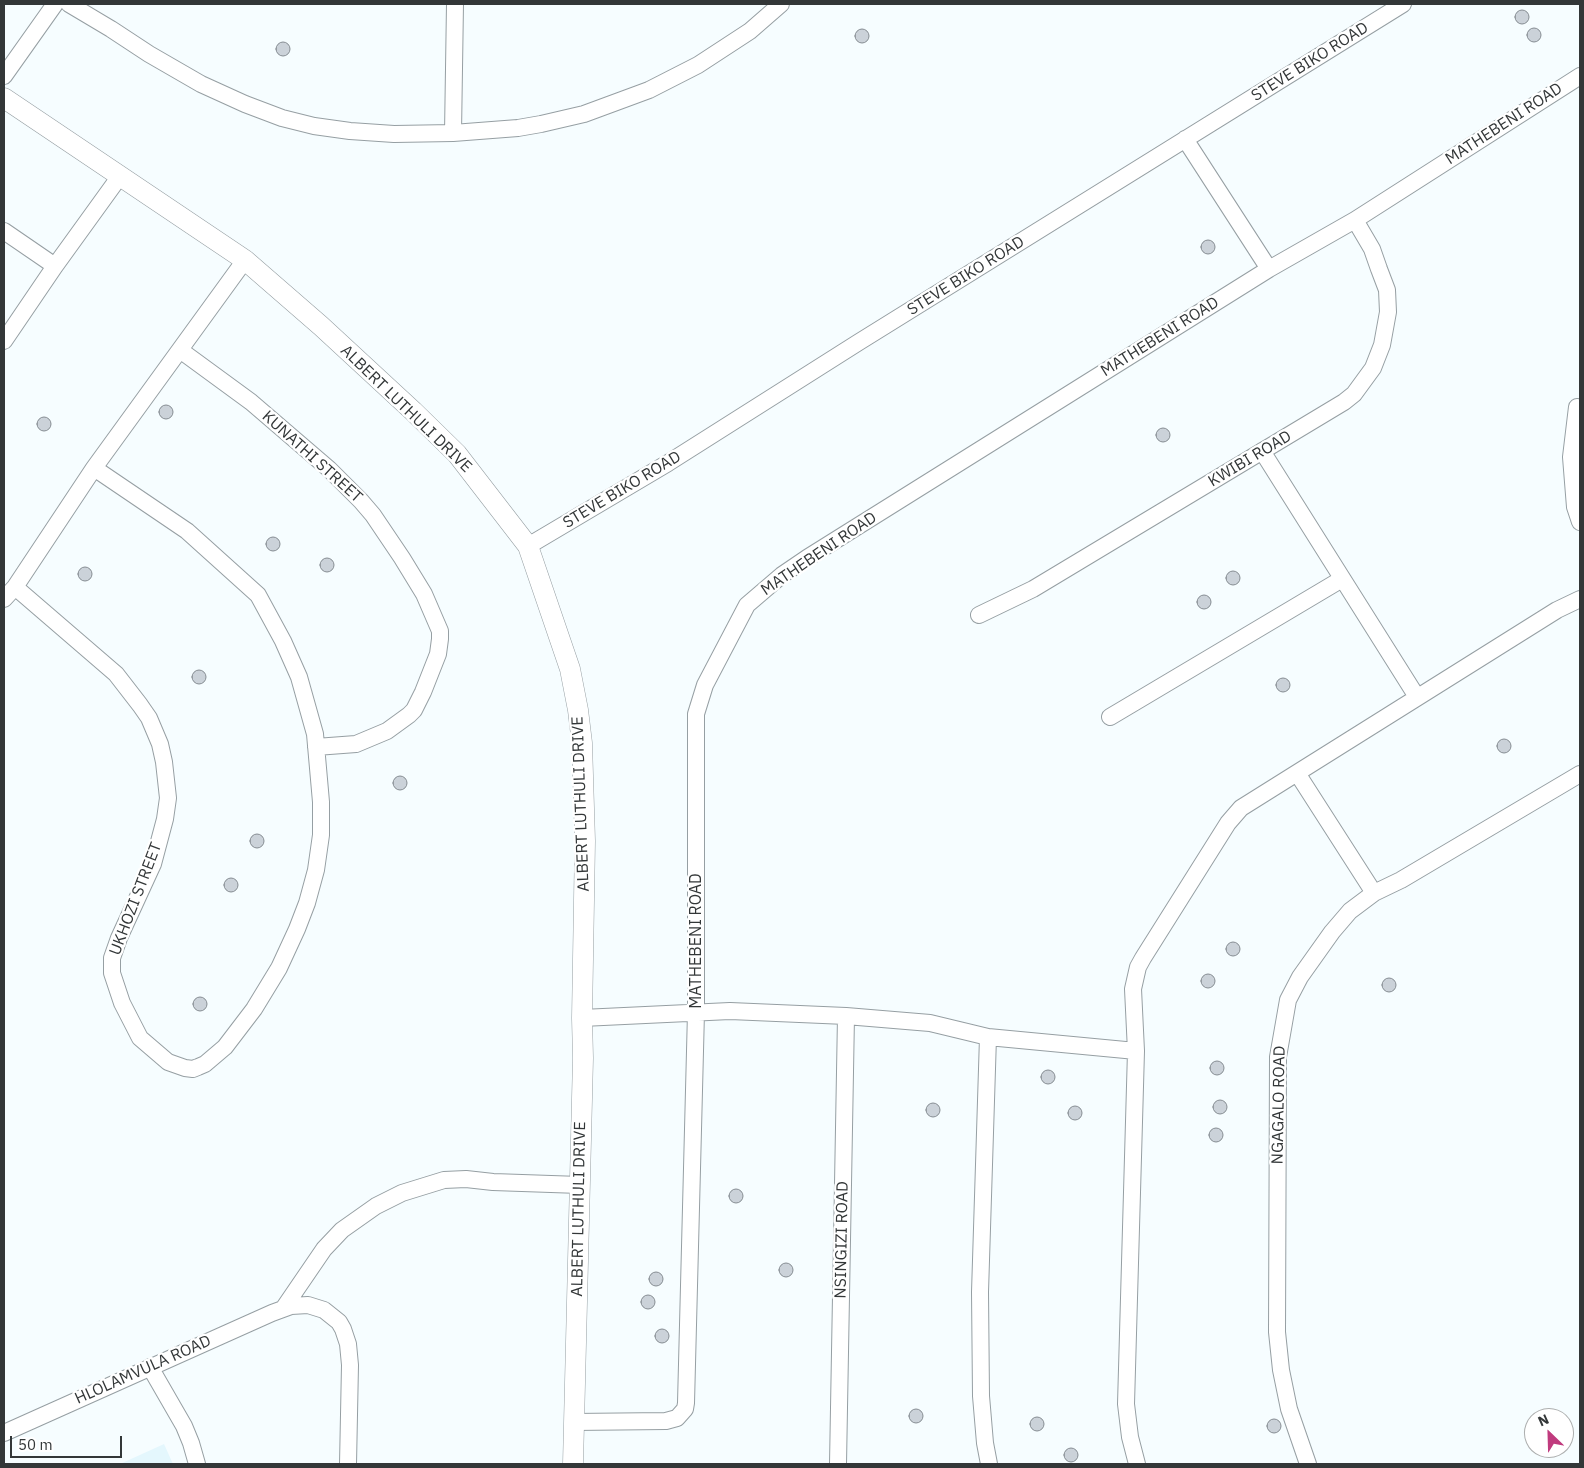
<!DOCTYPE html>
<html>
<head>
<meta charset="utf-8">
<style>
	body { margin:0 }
	#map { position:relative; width:1584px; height:1468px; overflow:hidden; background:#f6fdff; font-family:"IBM Plex Sans",sans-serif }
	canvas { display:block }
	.frame { position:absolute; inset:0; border:5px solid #333738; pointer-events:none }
	.north { position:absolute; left:1524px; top:1408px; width:50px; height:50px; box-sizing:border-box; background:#fff; border:1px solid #adafaf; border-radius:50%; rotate:336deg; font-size:14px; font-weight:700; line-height:20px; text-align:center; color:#333738 }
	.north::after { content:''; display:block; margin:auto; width:18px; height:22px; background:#c03b7e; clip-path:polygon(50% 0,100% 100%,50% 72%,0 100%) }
	.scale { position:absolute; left:10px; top:1436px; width:112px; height:22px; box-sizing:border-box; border:2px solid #333738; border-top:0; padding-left:6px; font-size:15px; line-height:18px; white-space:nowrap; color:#333738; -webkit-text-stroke:4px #fff; paint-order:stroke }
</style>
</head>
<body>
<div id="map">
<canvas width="1584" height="1468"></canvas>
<div class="frame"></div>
<div class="north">N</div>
<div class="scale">50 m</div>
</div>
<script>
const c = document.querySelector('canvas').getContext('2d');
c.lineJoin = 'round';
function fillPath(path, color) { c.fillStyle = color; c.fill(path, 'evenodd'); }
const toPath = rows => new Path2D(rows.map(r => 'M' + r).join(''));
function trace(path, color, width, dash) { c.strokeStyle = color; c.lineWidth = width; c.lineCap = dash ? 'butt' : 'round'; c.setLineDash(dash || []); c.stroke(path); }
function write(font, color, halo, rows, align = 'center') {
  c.font = font + ' "IBM Plex Sans",sans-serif'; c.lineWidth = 4.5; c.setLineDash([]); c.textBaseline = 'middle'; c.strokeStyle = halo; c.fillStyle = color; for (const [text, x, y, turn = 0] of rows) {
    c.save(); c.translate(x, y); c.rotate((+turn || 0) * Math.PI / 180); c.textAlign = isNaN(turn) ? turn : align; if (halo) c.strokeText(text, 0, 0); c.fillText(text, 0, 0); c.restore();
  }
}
const built = toPath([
	[164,1444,173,1464,120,1464]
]);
const building = toPath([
	'1515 17a7 7 0 1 1 14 0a7 7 0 1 1-14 0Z',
	'1527 35a7 7 0 1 1 14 0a7 7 0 1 1-14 0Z',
	'855 36a7 7 0 1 1 14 0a7 7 0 1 1-14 0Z',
	'276 49a7 7 0 1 1 14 0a7 7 0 1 1-14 0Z',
	'1201 247a7 7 0 1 1 14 0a7 7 0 1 1-14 0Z',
	'159 412a7 7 0 1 1 14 0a7 7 0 1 1-14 0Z',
	'37 424a7 7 0 1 1 14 0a7 7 0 1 1-14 0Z',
	'1156 435a7 7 0 1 1 14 0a7 7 0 1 1-14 0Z',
	'266 544a7 7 0 1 1 14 0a7 7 0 1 1-14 0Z',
	'320 565a7 7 0 1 1 14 0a7 7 0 1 1-14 0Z',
	'78 574a7 7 0 1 1 14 0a7 7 0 1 1-14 0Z',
	'1226 578a7 7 0 1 1 14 0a7 7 0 1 1-14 0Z',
	'1197 602a7 7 0 1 1 14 0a7 7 0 1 1-14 0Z',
	'192 677a7 7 0 1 1 14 0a7 7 0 1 1-14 0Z',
	'1276 685a7 7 0 1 1 14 0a7 7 0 1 1-14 0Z',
	'1497 746a7 7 0 1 1 14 0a7 7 0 1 1-14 0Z',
	'393 783a7 7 0 1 1 14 0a7 7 0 1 1-14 0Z',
	'250 841a7 7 0 1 1 14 0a7 7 0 1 1-14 0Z',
	'224 885a7 7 0 1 1 14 0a7 7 0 1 1-14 0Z',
	'1226 949a7 7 0 1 1 14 0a7 7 0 1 1-14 0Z',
	'1201 981a7 7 0 1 1 14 0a7 7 0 1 1-14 0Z',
	'1382 985a7 7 0 1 1 14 0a7 7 0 1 1-14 0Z',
	'193 1004a7 7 0 1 1 14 0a7 7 0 1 1-14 0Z',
	'1210 1068a7 7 0 1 1 14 0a7 7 0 1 1-14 0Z',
	'1041 1077a7 7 0 1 1 14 0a7 7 0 1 1-14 0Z',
	'1213 1107a7 7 0 1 1 14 0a7 7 0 1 1-14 0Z',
	'926 1110a7 7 0 1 1 14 0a7 7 0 1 1-14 0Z',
	'1068 1113a7 7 0 1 1 14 0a7 7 0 1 1-14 0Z',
	'1209 1135a7 7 0 1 1 14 0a7 7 0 1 1-14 0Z',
	'729 1196a7 7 0 1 1 14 0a7 7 0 1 1-14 0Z',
	'779 1270a7 7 0 1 1 14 0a7 7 0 1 1-14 0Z',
	'649 1279a7 7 0 1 1 14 0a7 7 0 1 1-14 0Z',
	'641 1302a7 7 0 1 1 14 0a7 7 0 1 1-14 0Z',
	'655 1336a7 7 0 1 1 14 0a7 7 0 1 1-14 0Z',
	'909 1416a7 7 0 1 1 14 0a7 7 0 1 1-14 0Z',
	'1030 1424a7 7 0 1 1 14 0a7 7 0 1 1-14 0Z',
	'1267 1426a7 7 0 1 1 14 0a7 7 0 1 1-14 0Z',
	'1064 1455a7 7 0 1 1 14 0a7 7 0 1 1-14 0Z'
]);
const minor = toPath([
	[69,4,111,29,149,54,201,84,245,104,282,118,314,126,350,131,394,134,453,133,518,128,541,124,584,114,649,90,698,65,750,31,781,4],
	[4,76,55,4],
	[453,133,455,4],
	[1185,139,1269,269],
	[4,231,55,266],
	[4,341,55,266,120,176],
	[180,350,251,402,329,469,361,501,373,515,402,558,424,594,440,631,440,639,438,654,423,692,414,710,409,715,387,731,356,744,316,747],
	[1577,407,1571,457,1575,507,1580,522],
	[1262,451,1417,697],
	[528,546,668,463,859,342,1403,4],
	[15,587,116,674,140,705,149,718,160,744,164,762,168,798,165,819,153,864,119,938,112,958,112,973,122,1003,140,1038,168,1062,185,1068,193,1069,198,1067,205,1064,225,1047,254,1009,279,968,297,929,307,903,316,870,321,835,321,802,315,734,299,677,283,641,258,595,187,531,94,468],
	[4,599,15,587,94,468,245,260],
	[979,615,1033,589,1344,402,1354,394,1373,368,1382,345,1388,312,1387,290,1379,269,1372,249,1355,220],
	[1110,717,1342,579],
	[1297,773,1374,893],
	[582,1018,730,1011,846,1016,930,1023,988,1037,1136,1051],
	[988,1037,980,1292,981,1396,985,1443,989,1464],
	[283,1309,324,1249,342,1230,376,1206,402,1193,444,1180,466,1179,493,1182,580,1185],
	[150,1367,184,1426,191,1443,197,1464],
	[573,1422,666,1421,677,1418,685,1409,686,1403,696,1012,696,714,705,685,747,605,782,575,807,558,1269,269,1355,220,1580,76],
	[4,1433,272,1313,291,1306,308,1305,324,1310,339,1322,343,1329,348,1344,350,1365,348,1464],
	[838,1464,846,1016],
	[1137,1464,1130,1437,1126,1404,1136,1051,1133,989,1138,967,1143,958,1228,823,1241,808,1557,610,1580,599],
	[1308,1464,1289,1409,1281,1370,1277,1332,1278,1057,1288,1000,1300,977,1332,932,1350,911,1374,893,1401,880,1580,774]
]);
const tertiary = toPath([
	[4,98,245,260,321,326,413,411,457,454,528,546,570,669,578,710,582,743,585,841,582,1018,583,1058,573,1464]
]);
const streetNames = [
	["STEVE BIKO ROAD",1310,62,-32],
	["MATHEBENI ROAD",1504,124,-33],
	["STEVE BIKO ROAD",966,276,-32],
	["MATHEBENI ROAD",1160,337,-32],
	["ALBERT LUTHULI DRIVE",406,409,44],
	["KUNATHI STREET",312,457,42],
	["KWIBI ROAD",1250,459,-31],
	["STEVE BIKO ROAD",622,490,-31],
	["MATHEBENI ROAD",819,554,-34],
	["ALBERT LUTHULI DRIVE",581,804,-92],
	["UKHOZI STREET",136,899,-69],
	["MATHEBENI ROAD",696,941,-90],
	["NGAGALO ROAD",1279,1105,-89],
	["ALBERT LUTHULI DRIVE",579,1209,-89],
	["NSINGIZI ROAD",842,1240,-89],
	["HLOLAMVULA ROAD",143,1370,-24]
];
fillPath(built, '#e4f7fd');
fillPath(building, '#cbd2d9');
trace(building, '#858c92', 1);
trace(minor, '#969fa3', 18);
trace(tertiary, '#969fa3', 21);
trace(minor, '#fff', 16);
trace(tertiary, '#fff', 20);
write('16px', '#333738', '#fff', streetNames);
</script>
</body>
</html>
